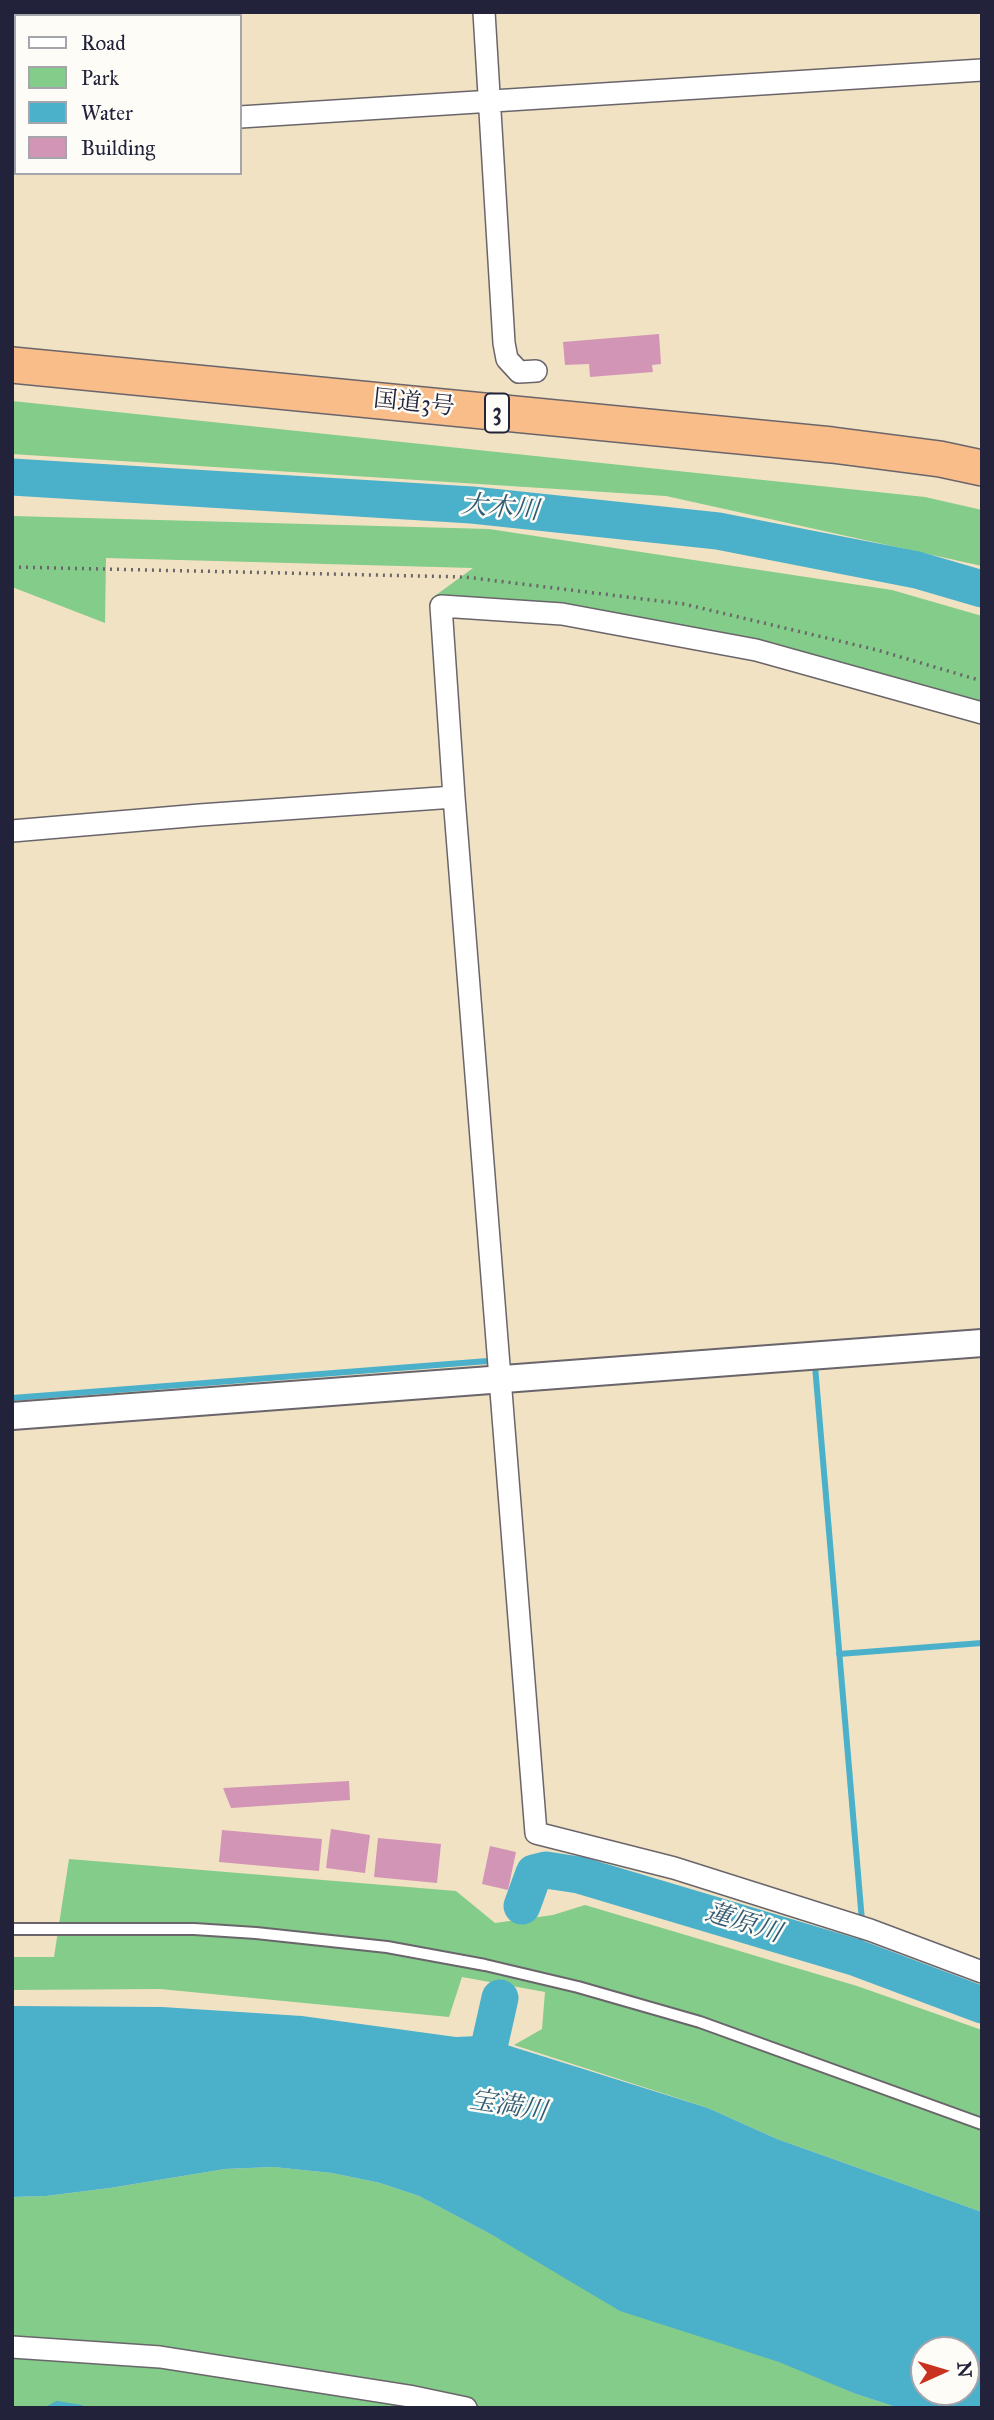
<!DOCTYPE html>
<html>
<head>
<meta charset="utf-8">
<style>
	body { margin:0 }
	#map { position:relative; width:994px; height:2420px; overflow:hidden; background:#f1e2c4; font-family:"IM FELL Great Primer",serif }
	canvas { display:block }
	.frame { position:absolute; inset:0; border:14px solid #22223b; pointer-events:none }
	.legend { position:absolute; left:14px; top:14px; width:228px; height:161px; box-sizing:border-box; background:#fdfcf7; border:2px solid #a5a5ac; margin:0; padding:9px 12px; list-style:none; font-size:21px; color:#22223b }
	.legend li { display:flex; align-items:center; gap:14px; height:35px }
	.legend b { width:35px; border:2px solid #a5a5ac }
	.north { position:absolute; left:910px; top:2336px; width:70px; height:70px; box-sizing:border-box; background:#fdfcf7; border:2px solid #a5a5ac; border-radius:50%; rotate:86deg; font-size:19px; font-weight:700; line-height:28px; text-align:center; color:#22223b }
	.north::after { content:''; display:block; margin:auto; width:24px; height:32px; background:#c8321e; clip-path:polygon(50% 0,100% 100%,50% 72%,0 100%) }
</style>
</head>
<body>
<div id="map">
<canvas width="994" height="2420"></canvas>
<div class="frame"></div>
<ul class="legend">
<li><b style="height:9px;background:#fff"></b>Road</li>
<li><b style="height:19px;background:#83cc89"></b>Park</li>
<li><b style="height:19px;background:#4bb0ca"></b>Water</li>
<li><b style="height:19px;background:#d295b5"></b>Building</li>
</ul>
<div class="north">N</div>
</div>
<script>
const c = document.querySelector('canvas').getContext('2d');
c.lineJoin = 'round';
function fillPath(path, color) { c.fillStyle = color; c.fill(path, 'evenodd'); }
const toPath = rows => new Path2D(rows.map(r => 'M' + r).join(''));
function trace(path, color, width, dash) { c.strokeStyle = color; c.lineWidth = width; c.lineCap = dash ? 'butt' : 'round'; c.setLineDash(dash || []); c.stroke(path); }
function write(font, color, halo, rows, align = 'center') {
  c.font = font + ' "IM FELL Great Primer","Noto Serif JP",serif'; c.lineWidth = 5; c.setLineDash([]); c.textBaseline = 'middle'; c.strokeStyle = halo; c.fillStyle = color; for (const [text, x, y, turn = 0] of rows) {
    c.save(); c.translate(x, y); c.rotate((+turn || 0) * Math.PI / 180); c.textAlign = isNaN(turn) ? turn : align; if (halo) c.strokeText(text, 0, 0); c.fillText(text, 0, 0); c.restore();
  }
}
const green = toPath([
	[12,401,925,497,982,510,982,566,666,496,12,454],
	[12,516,489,529,892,590,982,616,982,706,570,609,432,598,473,568,106,558,105,623,12,587],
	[69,1859,456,1891,495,1923,553,1915,585,1905,857,1986,982,2030,982,2212,777,2139,708,2108,514,2045,542,2029,545,1992,462,1977,449,2017,160,1989,12,1990,12,1957,54,1957],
	[273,2167,332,2173,380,2183,419,2196,494,2236,856,2394,899,2408,12,2408,12,2197,46,2196,110,2188,225,2169]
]);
const water = toPath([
	[12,2006,162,2007,302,2016,456,2037,478,2036,708,2108,777,2139,982,2212,982,2408,899,2408,856,2394,779,2362,620,2311,494,2236,419,2196,380,2183,332,2173,273,2167,225,2169,110,2188,46,2196,12,2197],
	[924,2350,966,2350,966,2392,924,2392]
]);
const stream = toPath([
	[815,1366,862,1921],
	[12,1398,488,1361],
	[839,1654,982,1643],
	[523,1870,534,1873],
	[854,1957,860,1941],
	[50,2408,57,2404,81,2408]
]);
const river = toPath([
	[12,477,472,505,718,531,917,570,982,589],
	[522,1906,534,1873,546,1870,579,1875,854,1957,982,2005],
	[480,2087,500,1998]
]);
const building = toPath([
	[659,334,661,364,652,365,653,372,590,377,589,364,565,365,563,342],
	[349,1781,350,1800,231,1808,223,1788],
	[331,1829,370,1835,365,1873,326,1868],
	[222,1830,322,1839,319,1871,219,1862],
	[378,1838,441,1844,437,1883,374,1877],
	[490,1846,516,1852,508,1890,482,1884]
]);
const path = toPath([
	[12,567,465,577,684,604,877,650,982,681]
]);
const service = toPath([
	[12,1929,194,1929,256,1933,387,1947,485,1965,578,1987,700,2022,982,2124]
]);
const minor = toPath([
	[484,12,504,343,507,359,519,372,536,371],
	[240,117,982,70],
	[12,131,16,131],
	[982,713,756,650,562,614,441,606,454,797,536,1833,674,1868,870,1930,982,1972],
	[12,831,200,815,454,797],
	[12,2347,160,2357,409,2396,466,2408]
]);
const tertiary = toPath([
	[12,1416,982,1343]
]);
const trunk = toPath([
	[12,365,832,445,940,459,982,468]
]);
const shields = [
	[497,413,24]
];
const shieldNames = [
	["3",497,413]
];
const streetNames = [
	["国道3号",414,404,6]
];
const waterNames = [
	["大木川",500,509,5],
	["蓮原川",743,1924,17],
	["宝満川",508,2107,9]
];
fillPath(green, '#83cc89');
fillPath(water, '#4bb0ca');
trace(stream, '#4bb0ca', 6);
trace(river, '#4bb0ca', 37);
fillPath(building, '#d295b5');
trace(service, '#6a656b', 14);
trace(minor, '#6a656b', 24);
trace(tertiary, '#6a656b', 30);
trace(trunk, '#6a656b', 38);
trace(path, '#6a656b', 3.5, [2, 5]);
trace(service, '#fff', 10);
trace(minor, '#fff', 21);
trace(tertiary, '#fff', 26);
trace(trunk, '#f8bd89', 35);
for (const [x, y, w] of shields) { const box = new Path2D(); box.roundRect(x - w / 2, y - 19.5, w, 39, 5); c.fillStyle = '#fdfcf7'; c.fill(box); trace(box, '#22223b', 2); }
write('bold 23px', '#22223b', null, shieldNames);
write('24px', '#22223b', '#fdfcf7', streetNames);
write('italic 26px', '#325b74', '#fdfcf7', waterNames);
</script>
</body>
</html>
